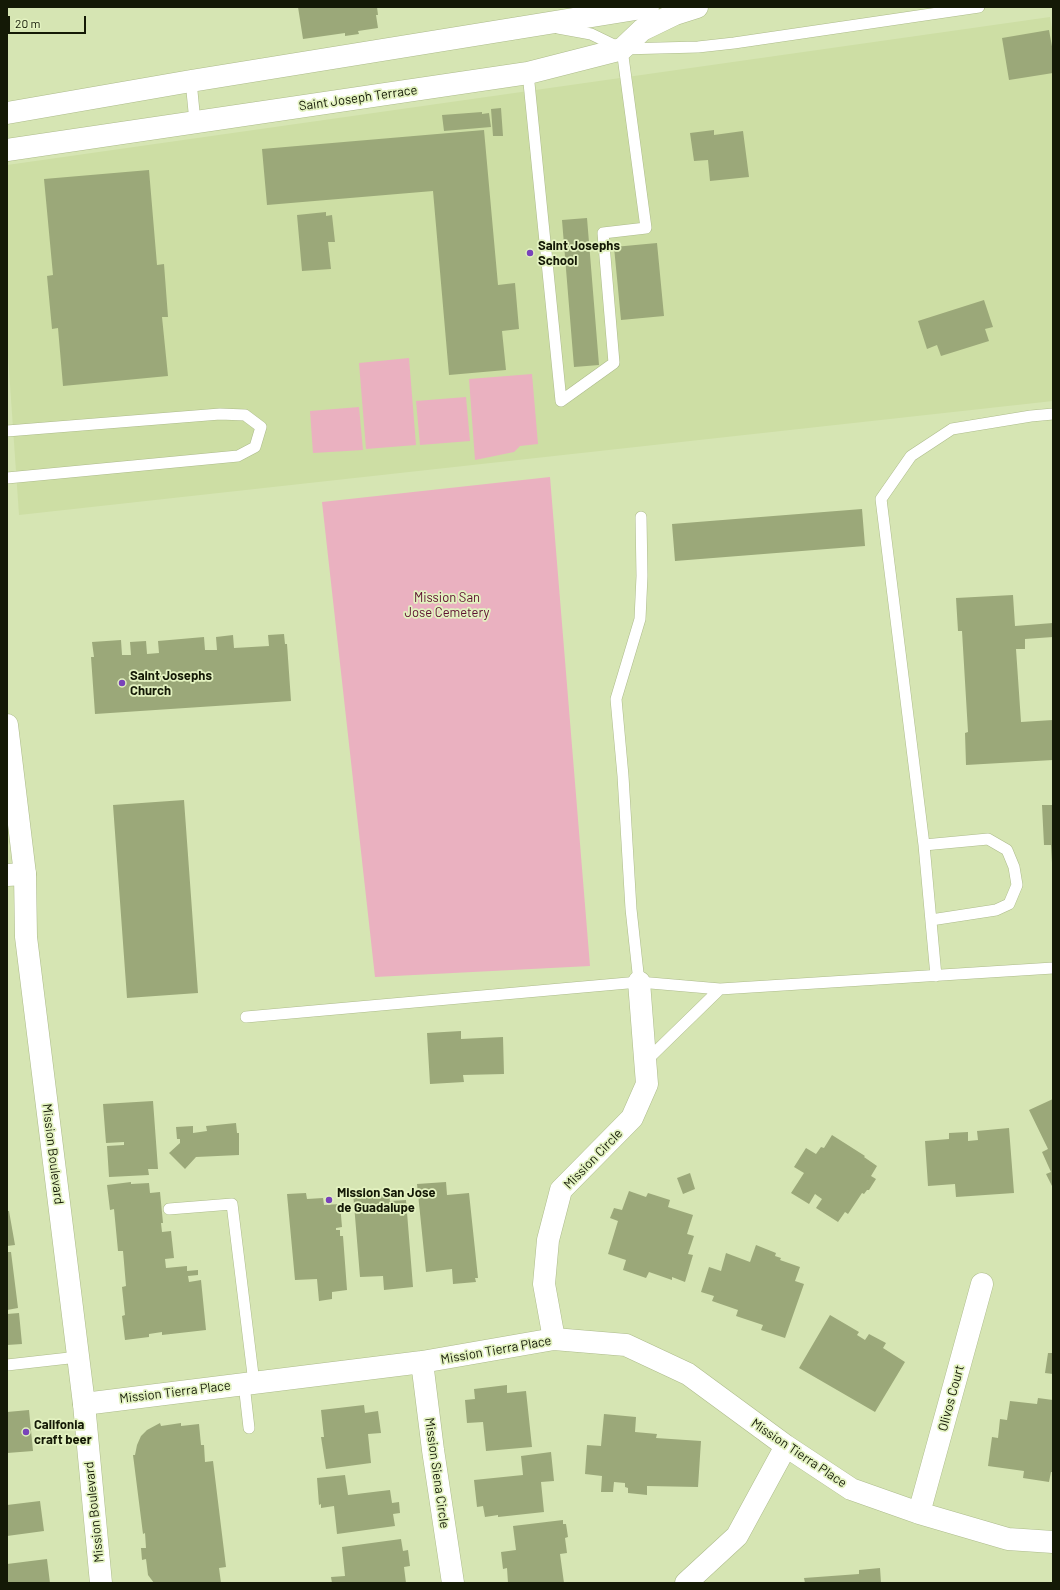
<!DOCTYPE html>
<html>
<head>
<meta charset="utf-8">
<style>
	body { margin:0 }
	#map { position:relative; width:1060px; height:1590px; overflow:hidden; background:#d6e5b3; font-family:Barlow,sans-serif }
	canvas { display:block }
	.frame { position:absolute; inset:0; border:8px solid #141906; pointer-events:none }
	.scale { position:absolute; left:8px; top:16px; width:78px; height:18px; box-sizing:border-box; border:2px solid #141906; border-top:0; padding-left:5px; font-size:12px; line-height:14px; white-space:nowrap; color:#141906; -webkit-text-stroke:3px #e3f2c0; paint-order:stroke }
</style>
</head>
<body>
<div id="map">
<canvas width="1060" height="1590"></canvas>
<div class="frame"></div>
<div class="scale">20 m</div>
</div>
<script>
const c = document.querySelector('canvas').getContext('2d');
c.lineJoin = 'round';
function fillPath(path, color) { c.fillStyle = color; c.fill(path, 'evenodd'); }
const toPath = rows => new Path2D(rows.map(r => 'M' + r).join(''));
function trace(path, color, width, dash) { c.strokeStyle = color; c.lineWidth = width; c.lineCap = dash ? 'butt' : 'round'; c.setLineDash(dash || []); c.stroke(path); }
function write(font, color, halo, rows, align = 'center') {
  c.font = font + ' Barlow,sans-serif'; c.lineWidth = 3.5; c.setLineDash([]); c.textBaseline = 'middle'; c.strokeStyle = halo; c.fillStyle = color; for (const [text, x, y, turn = 0] of rows) {
    c.save(); c.translate(x, y); c.rotate((+turn || 0) * Math.PI / 180); c.textAlign = isNaN(turn) ? turn : align; if (halo) c.strokeText(text, 0, 0); c.fillText(text, 0, 0); c.restore();
  }
}
const built = toPath([
	[1050,17,1053,35,1053,401,19,515,7,341,7,165]
]);
const green = toPath([
	[409,358,416,445,366,449,359,363],
	[532,374,538,444,520,446,514,452,475,460,469,379],
	[466,397,470,441,420,445,416,401],
	[359,407,363,450,313,453,310,411],
	[550,477,590,966,375,977,322,502]
]);
const building = toPath([
	[298,7,377,7,378,15,376,15,378,28,358,31,359,34,345,36,345,33,303,39],
	[1049,30,1053,52,1053,73,1009,80,1002,38],
	[501,108,503,136,493,136,491,109],
	[482,112,482,114,489,113,491,127,444,131,442,115],
	[484,130,498,285,515,283,519,329,502,331,506,370,449,375,433,191,267,205,262,149],
	[714,130,714,135,743,131,749,177,710,181,708,160,694,161,690,133],
	[149,170,157,265,164,264,168,317,162,317,168,376,63,386,58,328,52,329,47,276,53,275,44,179],
	[326,212,326,216,332,215,335,242,328,242,331,269,302,271,297,215],
	[587,218,599,365,574,367,562,220],
	[657,243,664,316,621,320,614,247],
	[984,300,993,327,985,329,989,341,941,356,937,345,927,349,918,321],
	[862,509,865,546,675,561,672,524],
	[1013,595,1015,626,1053,623,1053,637,1025,639,1025,649,1016,649,1021,722,1053,720,1053,760,966,765,965,733,968,732,962,631,958,631,956,598],
	[284,634,285,644,287,644,291,701,95,714,91,657,94,657,92,642,121,640,122,655,131,655,130,642,146,641,147,654,159,653,158,641,204,637,205,650,217,650,216,637,233,635,234,648,269,646,268,635],
	[184,800,198,993,127,998,113,805],
	[1042,805,1053,805,1053,863,1052,863,1051,845,1044,845],
	[461,1031,461,1039,503,1037,504,1074,463,1075,464,1082,430,1084,427,1033],
	[1053,1099,1053,1188,1046,1174,1051,1172,1042,1152,1048,1149,1029,1110],
	[153,1101,158,1169,148,1169,149,1175,109,1177,107,1146,124,1145,124,1142,106,1143,103,1104],
	[236,1123,237,1133,239,1133,239,1155,196,1157,185,1169,169,1153,180,1143,180,1139,177,1139,176,1127,193,1126,193,1133,207,1131,206,1126],
	[1009,1128,1014,1193,956,1197,955,1184,928,1186,925,1141,949,1139,949,1133,968,1132,968,1141,978,1140,977,1131],
	[832,1135,865,1156,864,1157,877,1166,871,1176,876,1179,869,1190,867,1190,864,1194,862,1193,848,1214,845,1212,838,1222,816,1208,822,1199,815,1194,809,1204,791,1193,804,1173,794,1167,806,1148,816,1154,821,1147,824,1148],
	[690,1173,695,1189,683,1194,677,1178],
	[131,1182,131,1184,149,1183,150,1193,160,1192,163,1223,161,1223,162,1232,171,1231,174,1258,165,1259,166,1268,187,1266,187,1271,198,1270,198,1275,188,1276,189,1282,201,1280,206,1330,162,1335,162,1332,149,1334,149,1337,125,1340,122,1316,125,1315,122,1287,126,1286,123,1251,118,1251,114,1209,110,1210,107,1185],
	[446,1182,447,1195,469,1193,478,1278,475,1278,476,1282,453,1284,452,1269,426,1272,417,1184],
	[373,1190,373,1196,389,1195,390,1201,406,1200,413,1287,384,1290,383,1276,360,1277,353,1192],
	[629,1191,646,1197,648,1193,670,1200,668,1207,693,1215,687,1234,694,1236,688,1254,693,1255,685,1282,672,1277,672,1280,649,1272,646,1278,623,1270,626,1260,608,1254,618,1221,610,1218,614,1208,622,1210],
	[306,1193,307,1199,323,1198,324,1205,340,1204,342,1227,336,1228,336,1230,340,1230,340,1236,343,1236,347,1290,332,1292,332,1299,319,1301,317,1279,295,1280,287,1194],
	[7,1211,9,1211,15,1245,7,1246],
	[756,1245,776,1253,775,1256,781,1258,780,1260,800,1267,795,1281,804,1284,785,1338,761,1330,763,1325,736,1316,738,1310,712,1301,714,1296,701,1292,709,1267,721,1271,726,1253,750,1262],
	[7,1252,11,1252,18,1308,7,1310],
	[19,1313,22,1344,7,1345,7,1314],
	[830,1315,859,1332,857,1335,865,1340,869,1334,886,1343,883,1348,905,1362,875,1412,799,1368],
	[1048,1353,1053,1353,1053,1374,1045,1373],
	[507,1385,507,1393,526,1391,532,1447,486,1451,483,1422,467,1423,465,1400,475,1399,474,1389],
	[1038,1398,1053,1400,1053,1472,1051,1472,1049,1482,1023,1478,1024,1471,988,1466,992,1437,998,1438,1000,1419,1007,1420,1010,1401,1037,1404],
	[364,1405,365,1413,378,1411,381,1433,368,1434,371,1463,326,1469,321,1437,324,1437,321,1410],
	[29,1410,33,1451,7,1453,7,1412],
	[604,1414,636,1417,635,1432,657,1434,656,1438,701,1441,698,1487,647,1486,647,1495,628,1493,628,1488,625,1487,625,1483,614,1482,613,1492,601,1492,602,1476,585,1474,587,1445,601,1446],
	[160,1423,161,1426,181,1423,181,1426,199,1424,201,1445,204,1445,205,1462,213,1461,226,1567,219,1568,221,1583,154,1583,148,1575,146,1559,142,1560,141,1548,146,1548,145,1533,143,1534,133,1455,135,1455,137,1445,141,1436,147,1430],
	[551,1452,554,1481,541,1482,544,1512,498,1517,498,1515,485,1517,483,1506,477,1507,474,1480,523,1475,521,1456],
	[345,1475,348,1495,390,1490,392,1503,399,1502,400,1513,393,1514,395,1526,337,1534,334,1506,321,1508,321,1504,319,1505,317,1478],
	[40,1501,44,1531,7,1536,7,1505],
	[563,1520,563,1524,566,1524,568,1537,565,1538,567,1553,560,1554,564,1583,508,1583,507,1568,503,1569,501,1552,516,1550,513,1526],
	[401,1539,403,1551,408,1550,410,1566,404,1567,406,1583,385,1583,385,1582,332,1583,331,1577,345,1576,342,1547],
	[47,1559,50,1583,7,1583,7,1564],
	[880,1568,881,1583,805,1583,804,1578,859,1574,859,1570]
]);
const service = toPath([
	[558,28,591,34,622,49,698,47,734,43,979,7],
	[528,73,561,401,614,363,603,233,646,228,622,49],
	[191,81,195,122],
	[7,431,220,414,245,415,261,427,255,447,238,456,7,478],
	[924,845,988,839,1007,850,1014,867,1017,885,1009,904,996,910,931,920],
	[936,976,924,845,881,499,911,456,952,429,1031,416,1053,414],
	[639,982,631,909,623,776,616,699,640,619,642,576,641,517],
	[246,1017,639,982,720,989,1053,968],
	[645,1062,720,989],
	[169,1209,232,1204,254,1383],
	[7,1365,78,1357],
	[244,1384,249,1428]
]);
const minor = toPath([
	[7,113,191,81,648,7],
	[7,150,528,73,622,49,642,30,675,14,697,7],
	[554,1339,544,1284,548,1240,561,1190,632,1118,647,1084,639,982],
	[422,1362,433,1450,453,1583],
	[84,1404,422,1362,554,1339,626,1345,688,1374,786,1446,851,1489,919,1513,1008,1539,1053,1542],
	[919,1513,982,1284],
	[686,1583,737,1536,786,1446]
]);
const tertiary = toPath([
	[7,875,25,874]
]);
const primary = toPath([
	[7,725,25,874,26,937,84,1404,101,1583]
]);
const markers = [
	[530,253,4,"#7943ba"],
	[122,683,4,"#7943ba"],
	[329,1200,4,"#7943ba"],
	[26,1432,4,"#7943ba"]
];
const streetNames = [
	["Saint Joseph Terrace",358,98,-8],
	["Mission Boulevard",53,1154,83],
	["Mission Circle",593,1159,-46],
	["Mission Tierra Place",496,1350,-10],
	["Mission Tierra Place",175,1392,-7],
	["Olivos Court",951,1398,-75],
	["Mission Tierra Place",799,1453,34],
	["Mission Siena Circle",437,1473,82],
	["Mission Boulevard",94,1512,-96]
];
const poiNames = [
	["Saint Josephs",538,246],
	["School",538,261],
	["Saint Josephs",130,676],
	["Church",130,691],
	["Mission San Jose",337,1193],
	["de Guadalupe",337,1208],
	["Califonia",34,1425],
	["craft beer",34,1440]
];
const parkNames = [
	["Mission San",447,598],
	["Jose Cemetery",447,613]
];
fillPath(built, '#cddea4');
fillPath(green, '#eab1c0');
fillPath(building, '#9ba879');
trace(service, '#adbb8b', 12);
trace(minor, '#adbb8b', 23);
trace(tertiary, '#adbb8b', 23);
trace(primary, '#adbb8b', 23);
trace(service, '#fff', 11);
trace(minor, '#fff', 22);
trace(tertiary, '#fff', 22);
trace(primary, '#fff', 22);
for (const [x, y, r, color] of markers) { const dot = new Path2D(); dot.arc(x, y, r, 0, 2 * Math.PI); c.fillStyle = color; c.fill(dot); trace(dot, '#e3f2c0', 1.5); }
write('13px', '#141906', '#e3f2c0', streetNames);
write('bold 13px', '#141906', '#e3f2c0', poiNames, 'left');
write('13px', '#5c0f2f', '#e3f2c0', parkNames);
</script>
</body>
</html>
